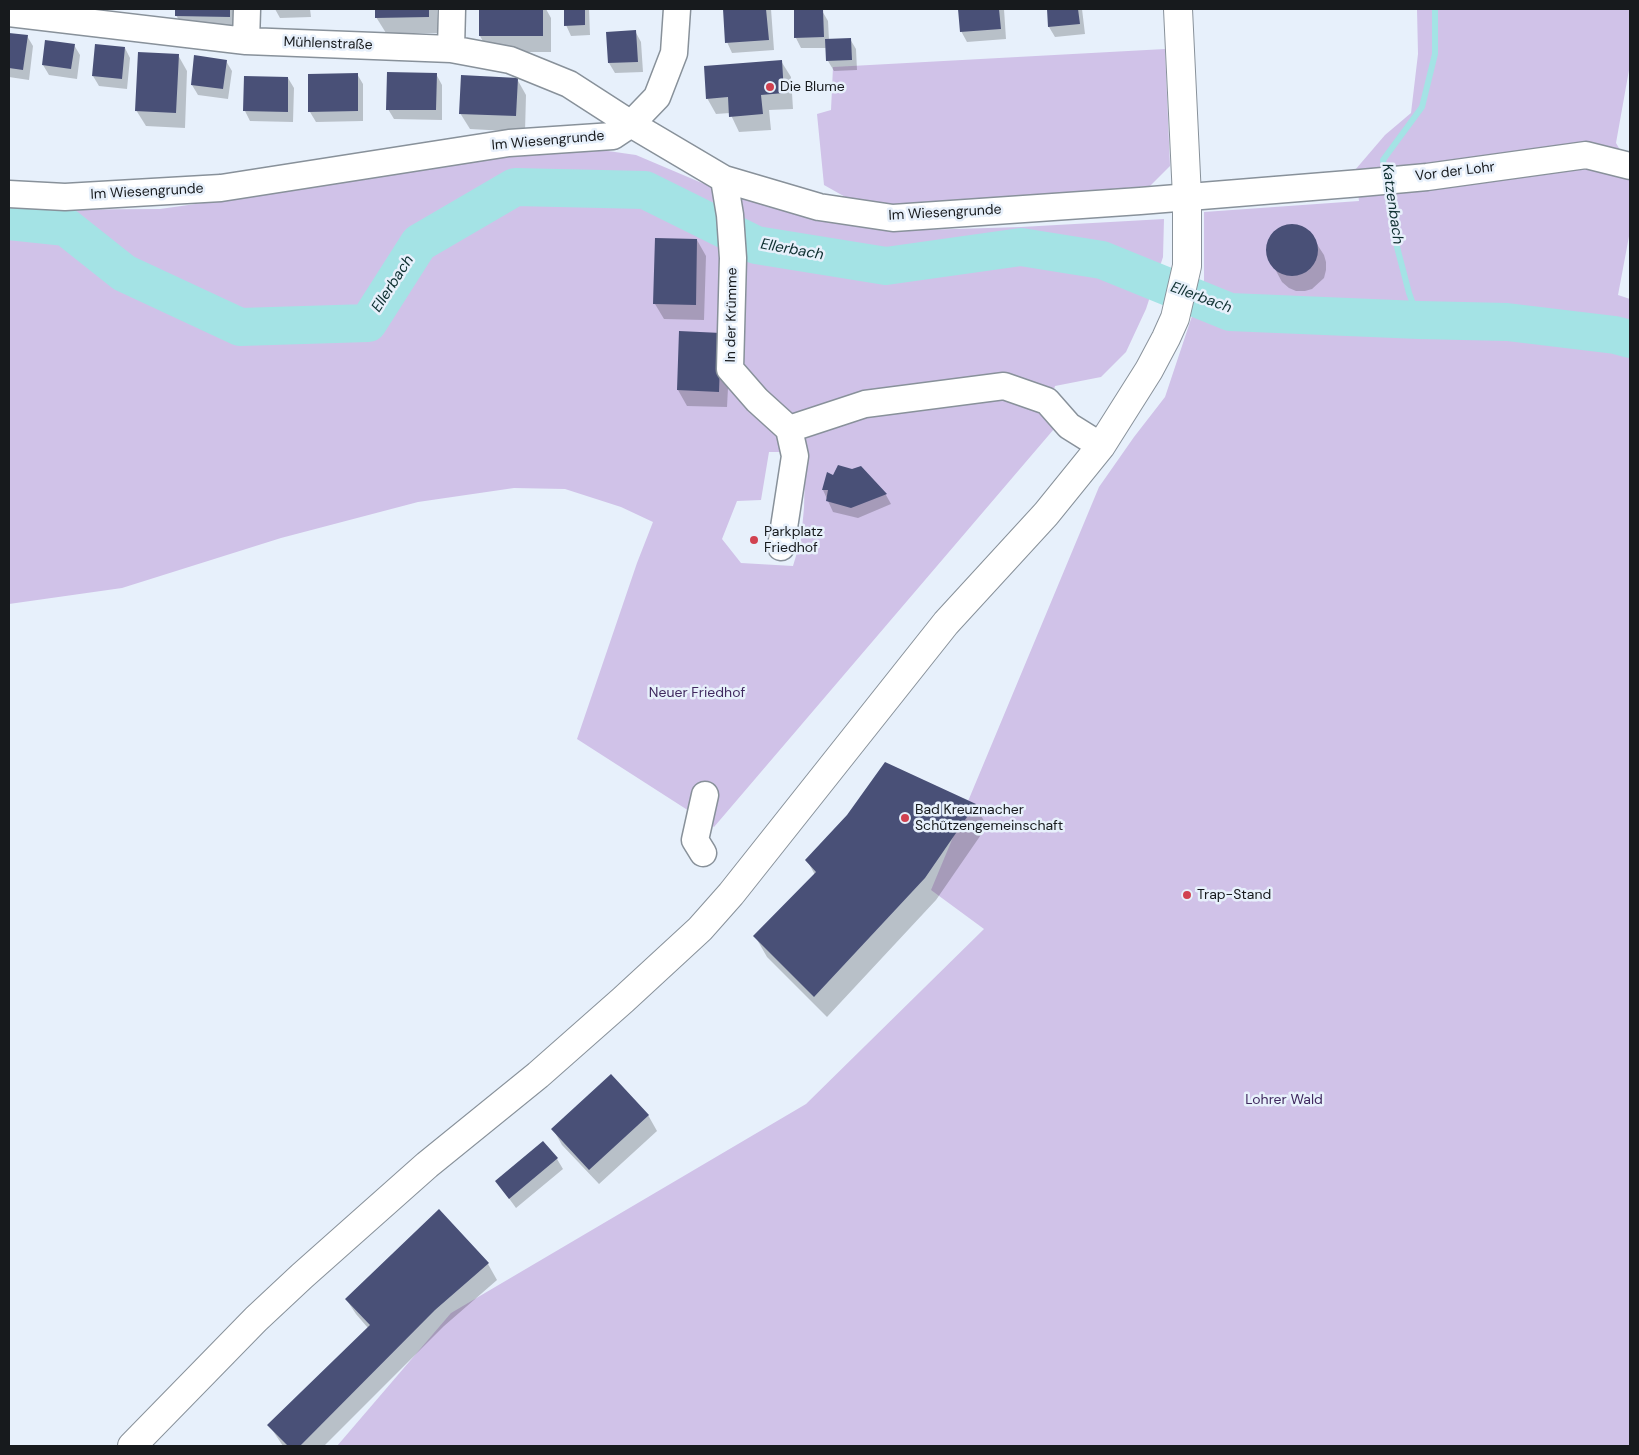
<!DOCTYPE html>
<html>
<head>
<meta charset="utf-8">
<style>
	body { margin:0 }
	#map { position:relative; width:1639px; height:1455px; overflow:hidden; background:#e7f0fb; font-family:"DM Sans",sans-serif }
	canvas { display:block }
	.frame { position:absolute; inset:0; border:10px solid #171a1d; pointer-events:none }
</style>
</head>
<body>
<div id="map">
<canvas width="1639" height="1455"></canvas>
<div class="frame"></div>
</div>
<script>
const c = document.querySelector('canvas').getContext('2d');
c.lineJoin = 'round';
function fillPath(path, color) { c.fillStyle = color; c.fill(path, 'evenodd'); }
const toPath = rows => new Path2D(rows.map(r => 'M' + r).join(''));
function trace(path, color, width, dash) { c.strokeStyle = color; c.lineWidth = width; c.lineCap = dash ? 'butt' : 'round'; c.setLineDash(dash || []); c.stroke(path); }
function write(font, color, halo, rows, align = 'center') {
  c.font = font + ' "DM Sans",sans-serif'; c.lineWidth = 5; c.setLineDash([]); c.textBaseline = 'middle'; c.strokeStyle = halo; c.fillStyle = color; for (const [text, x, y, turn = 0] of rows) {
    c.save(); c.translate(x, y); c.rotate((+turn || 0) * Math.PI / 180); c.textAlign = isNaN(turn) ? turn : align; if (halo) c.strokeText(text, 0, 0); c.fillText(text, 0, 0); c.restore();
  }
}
const green = toPath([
	[1417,9,1629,9,1629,70,1616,143,1630,167,1630,231,1618,295,1630,299,1630,1446,337,1446,451,1313,806,1104,984,929,931,890,1099,487,1134,437,1165,397,1204,280,1204,212,1359,201,1355,170,1385,135,1411,113,1418,54],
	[1165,49,1170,166,1150,186,903,206,856,203,824,185,817,114,831,110,833,67],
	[558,149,608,151,636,155,702,183,800,215,888,231,1021,227,1164,219,1163,257,1146,309,1126,352,1101,377,1055,386,1045,417,1054,429,714,827,577,739,637,563,653,522,621,507,565,489,514,488,418,502,281,538,122,588,9,604,9,210,160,209,295,190,449,151,430,169,462,151],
	[806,433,804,508,801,539,793,566,741,563,722,539,737,501,761,500,769,452,787,452]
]);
const shadow = toPath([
	[176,9,239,9,239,32,185,31,176,15],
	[275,9,310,9,311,17,280,18],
	[376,9,437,9,438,33,386,33,376,17],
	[480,9,546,9,551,18,551,52,489,52,480,36],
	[565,9,589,9,590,35,571,36,566,25],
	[724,9,771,9,774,50,732,53,727,42],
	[817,9,824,9,821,9,828,21,829,40,850,39,856,49,857,70,834,71,828,61,827,48,801,48,796,38,795,11,818,11],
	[959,9,1004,9,1006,39,967,42,961,31],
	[1048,9,1082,9,1085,34,1055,37,1049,27],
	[635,31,641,42,643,72,615,73,609,63],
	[9,34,27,36,33,46,29,80,9,77],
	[74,45,80,55,77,79,49,75,43,65],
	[125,48,130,58,127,89,99,86,93,76],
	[178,55,187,71,185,128,146,126,136,110],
	[226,61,232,71,228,99,198,95,192,85],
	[781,61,791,77,793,109,769,110,771,130,739,132,730,113,716,114,707,98],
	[357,74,363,84,363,121,316,122,310,112],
	[436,74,442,85,442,120,394,119,388,109],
	[245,77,288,78,294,88,293,122,250,121,245,111],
	[517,79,526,95,525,132,470,129,460,113],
	[1295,225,1302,227,1309,232,1324,255,1326,262,1326,270,1324,278,1312,289,1305,291,1296,291,1289,288,1282,282,1269,258,1267,250,1268,242,1272,235,1286,226],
	[697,240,706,256,704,320,664,319,655,304],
	[680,333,730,350,727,407,687,406,678,390],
	[861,467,886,495,891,504,858,518,833,512,823,490,834,476],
	[885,764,975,805,987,826,936,900,827,1017,767,957,755,936,815,875,807,860,848,816],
	[648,1115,657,1131,599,1184,562,1145,553,1129],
	[543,1143,557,1159,563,1169,516,1208,497,1182],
	[439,1210,488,1264,497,1280,444,1326,324,1446,283,1446,269,1425,368,1328,356,1314,346,1299]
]);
const stream = toPath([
	[1386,175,1383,160,1422,107,1435,54,1435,9],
	[1389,187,1393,204,1397,247,1409,293,1419,320]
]);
const river = toPath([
	[9,221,66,227,124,273,240,327,368,323,419,243,515,187,645,190,756,245,886,266,1021,247,1102,260,1230,312,1419,320,1507,322,1615,335,1630,339]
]);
const building = toPath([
	[175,9,230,9,230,17,175,16],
	[375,9,429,9,429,17,375,18],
	[479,9,543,9,543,36,479,36],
	[564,9,585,9,585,25,564,26],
	[723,9,766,9,769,40,725,43],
	[823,9,824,37,794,38,794,10],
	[958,9,999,9,1001,29,960,32],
	[1047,9,1078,9,1080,24,1048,27],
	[636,30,638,62,608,63,606,32],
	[9,33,28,35,23,70,9,68],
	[851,38,852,60,826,61,825,39],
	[45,40,75,44,71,69,42,65],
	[95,44,125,47,122,79,92,76],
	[138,52,179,54,176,113,135,111],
	[194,55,227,60,223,89,191,85],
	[782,60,784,93,761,95,763,114,729,117,728,97,706,99,704,66],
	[387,72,437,73,436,110,386,110],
	[358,73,358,111,308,112,308,74],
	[461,75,518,78,516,116,459,114],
	[244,76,288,77,288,112,243,111],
	'1266 250a26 26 0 1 1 52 0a26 26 0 1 1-52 0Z',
	[655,238,697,239,696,305,653,304],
	[679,331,721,333,719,392,677,390],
	[838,465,852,469,861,466,887,494,851,508,826,501,828,490,822,490,827,472,833,475],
	[885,762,976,804,925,878,814,997,753,936,816,872,805,860,847,815],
	[611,1074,649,1115,589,1170,551,1129],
	[543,1141,558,1158,509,1199,495,1181],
	[439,1209,489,1263,435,1310,300,1446,288,1446,267,1425,370,1325,345,1299]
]);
const minor = toPath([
	[9,13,246,41,451,49,510,60,569,84,631,124,657,97,674,53,677,9],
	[246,41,247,9],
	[451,49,452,9],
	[724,179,730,215,733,258,730,369,757,400,789,429,795,456,781,547],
	[9,194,65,197,221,188,509,143,613,136,631,124,724,179,819,207,893,218,1140,201,1361,183,1427,177,1586,155,1630,166],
	[789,429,865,404,1004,386,1047,401,1069,426,1101,446],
	[703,853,695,840,705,795]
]);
const major = toPath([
	[132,1446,256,1319,302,1276,427,1165,538,1075,623,1000,700,929,731,894,946,623,1046,514,1101,446,1149,370,1166,338,1175,318,1187,266,1187,197,1178,9]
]);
const markers = [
	[770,87,5,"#d14150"],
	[754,540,5,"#d14150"],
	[905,818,5,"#d14150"],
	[1187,895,5,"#d14150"]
];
const streetNames = [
	["Mühlenstraße",328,44,2],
	["Im Wiesengrunde",548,141,-5],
	["Vor der Lohr",1455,172,-7],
	["Im Wiesengrunde",147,192,-3],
	["Im Wiesengrunde",945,213,-3],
	["In der Krümme",732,315,-89]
];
const poiNames = [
	["Die Blume",780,87],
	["Parkplatz",764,532],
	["Friedhof",764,548],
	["Bad Kreuznacher",915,810],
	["Schützengemeinschaft",915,826],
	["Trap-Stand",1197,895]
];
const parkNames = [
	["Neuer Friedhof",697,693],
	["Lohrer Wald",1284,1100]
];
const waterNames = [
	["Katzenbach",1392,204,82],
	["Ellerbach",792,250,10],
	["Ellerbach",393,284,-57],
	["Ellerbach",1201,298,20]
];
fillPath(green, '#d0c2e8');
fillPath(shadow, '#0003');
trace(stream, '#a4e3e5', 6);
trace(river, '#a4e3e5', 38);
fillPath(building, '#495077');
trace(minor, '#88919a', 29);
trace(major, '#88919a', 30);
trace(minor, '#fff', 26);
trace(major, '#fff', 28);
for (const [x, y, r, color] of markers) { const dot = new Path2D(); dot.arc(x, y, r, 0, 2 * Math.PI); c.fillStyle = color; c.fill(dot); trace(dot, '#e7f0fb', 2); }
write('14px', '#171a1d', '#e7f0fb', streetNames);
write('14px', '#171a1d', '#e7f0fb', poiNames, 'left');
write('14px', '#40295f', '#e7f0fb', parkNames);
write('italic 15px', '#0e2f30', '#e7f0fb', waterNames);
</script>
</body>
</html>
